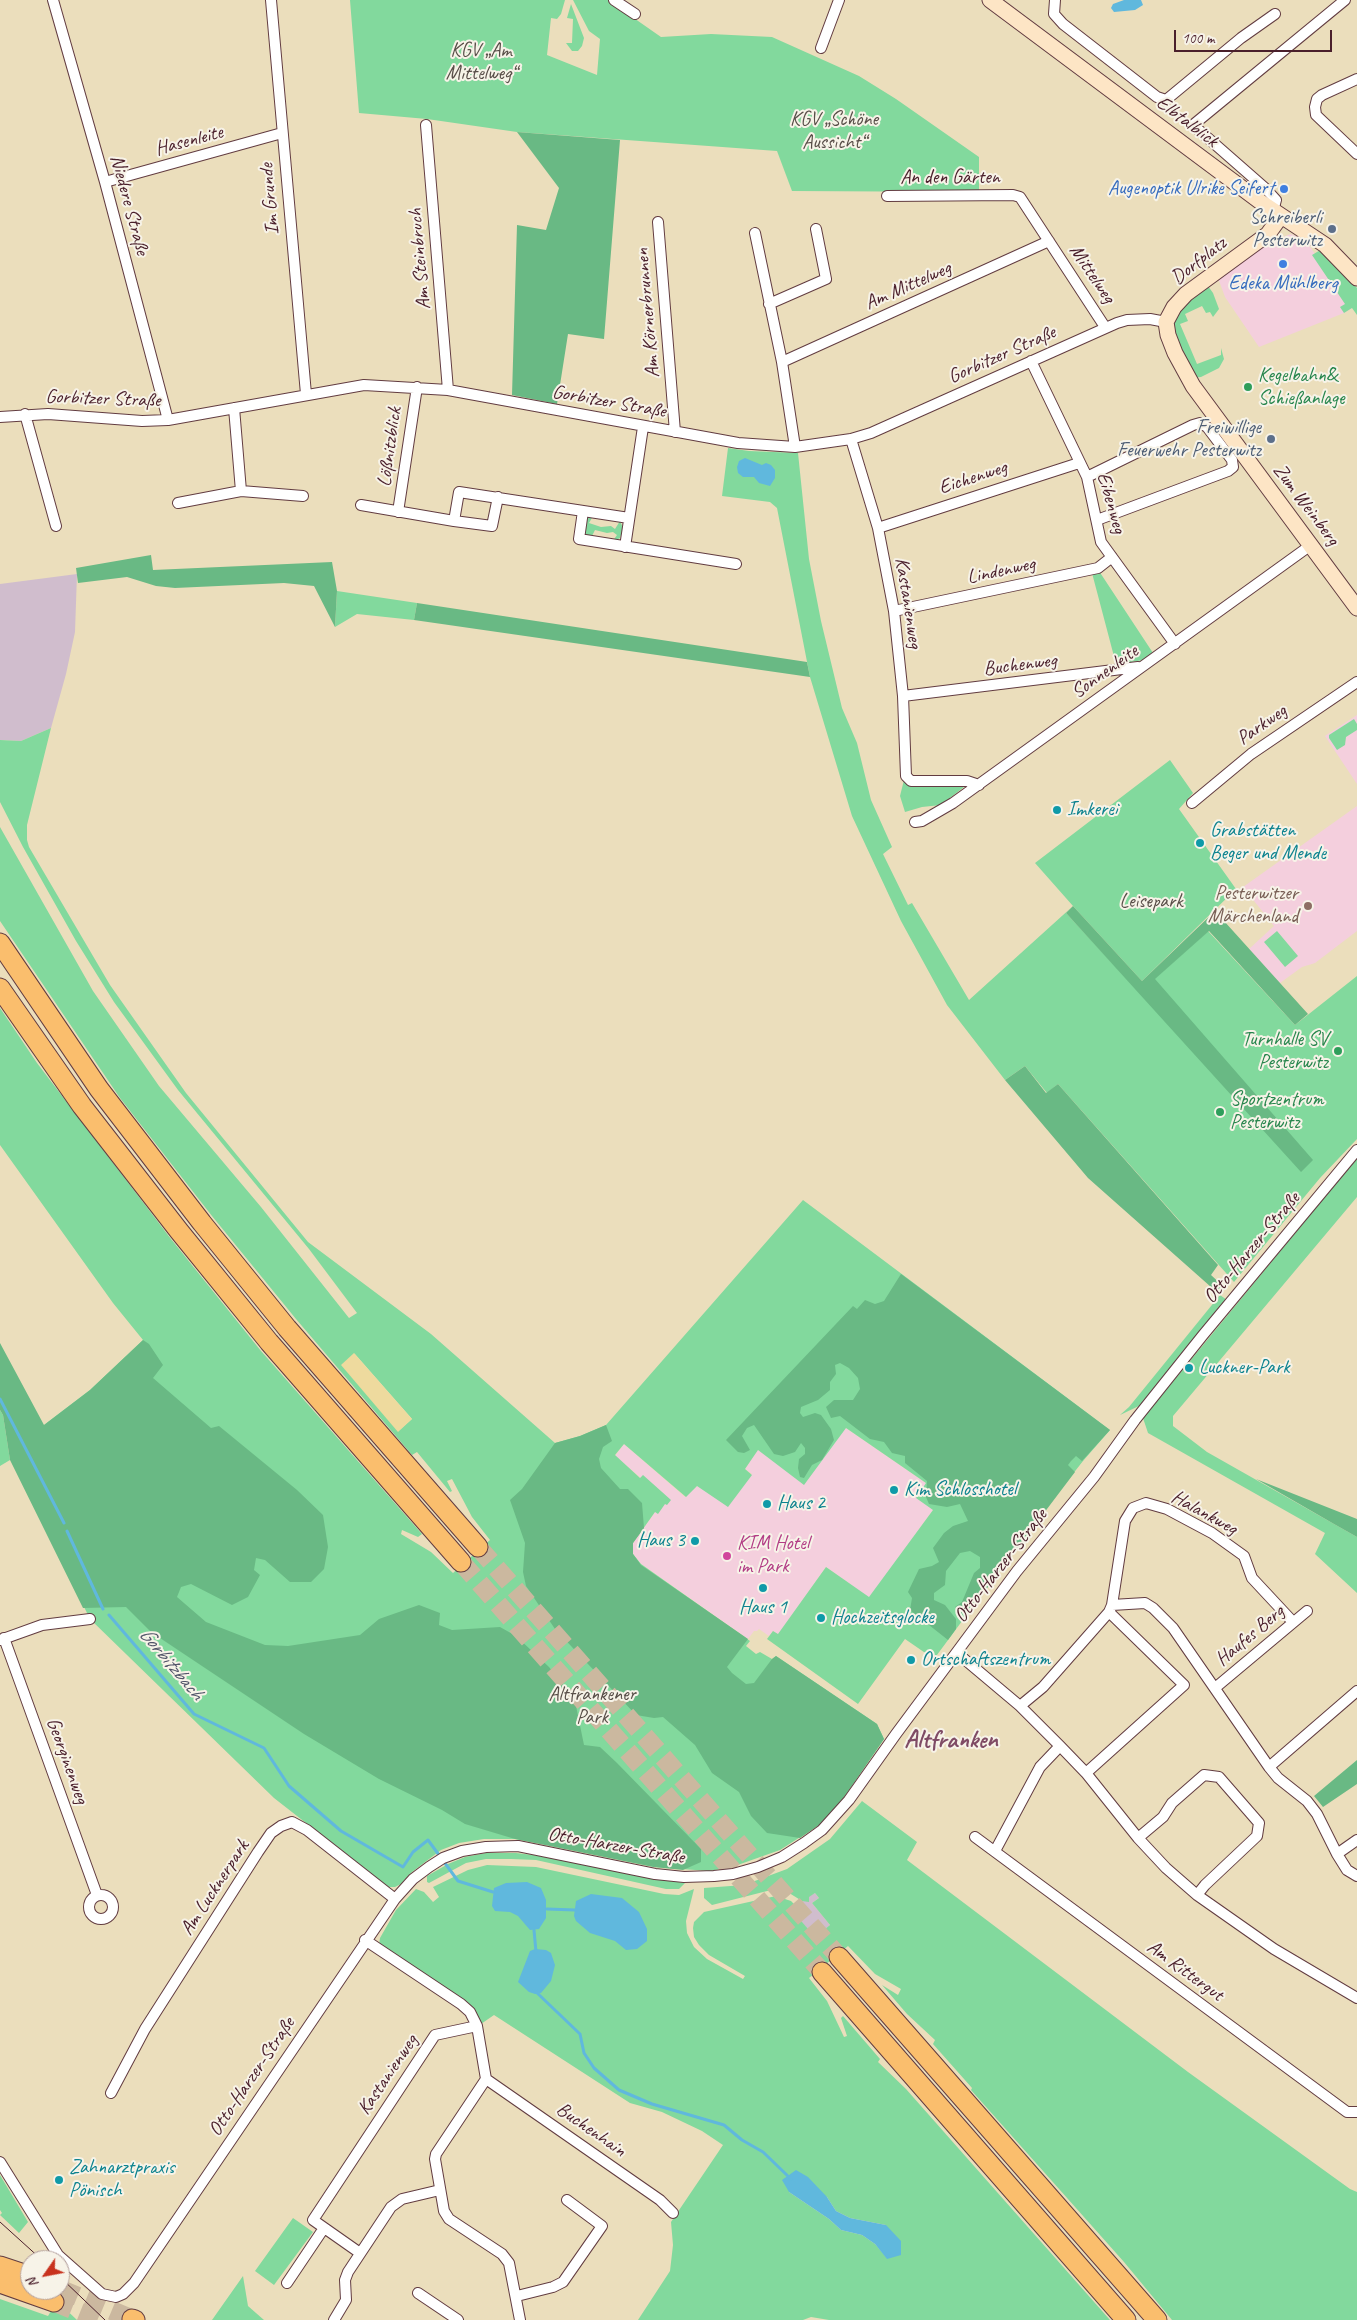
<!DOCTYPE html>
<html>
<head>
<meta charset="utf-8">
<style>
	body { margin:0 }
	#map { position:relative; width:1357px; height:2320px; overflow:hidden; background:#ebdebc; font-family:Caveat,sans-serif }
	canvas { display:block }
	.north { position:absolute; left:20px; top:2250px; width:50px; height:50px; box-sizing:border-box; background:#f7f3e8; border:1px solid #b29e9c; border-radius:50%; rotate:237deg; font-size:14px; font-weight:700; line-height:20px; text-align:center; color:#4a1f2b }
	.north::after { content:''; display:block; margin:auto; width:18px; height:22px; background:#c8321e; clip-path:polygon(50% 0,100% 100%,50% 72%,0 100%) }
	.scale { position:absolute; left:1174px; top:30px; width:158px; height:22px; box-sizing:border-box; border:2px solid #4a1f2b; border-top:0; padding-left:6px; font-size:15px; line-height:18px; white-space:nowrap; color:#4a1f2b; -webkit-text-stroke:4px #f7f3e8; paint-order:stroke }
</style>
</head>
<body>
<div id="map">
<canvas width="1357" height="2320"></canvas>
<div class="north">N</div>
<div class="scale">100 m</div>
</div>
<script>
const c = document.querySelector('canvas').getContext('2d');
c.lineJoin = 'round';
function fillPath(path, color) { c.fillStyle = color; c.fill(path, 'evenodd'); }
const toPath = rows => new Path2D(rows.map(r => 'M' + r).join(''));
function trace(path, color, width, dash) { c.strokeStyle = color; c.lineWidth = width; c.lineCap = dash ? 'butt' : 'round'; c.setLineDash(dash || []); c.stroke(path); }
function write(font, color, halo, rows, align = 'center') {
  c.font = font + ' Caveat,sans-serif'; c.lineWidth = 4; c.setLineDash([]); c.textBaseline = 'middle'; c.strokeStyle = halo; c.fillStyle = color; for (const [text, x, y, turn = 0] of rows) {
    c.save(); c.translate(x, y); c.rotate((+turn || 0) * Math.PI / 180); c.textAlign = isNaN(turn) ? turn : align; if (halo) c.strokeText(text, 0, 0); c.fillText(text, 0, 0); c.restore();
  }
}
const built = toPath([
	[1291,234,1306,241,1352,308,1344,313,1259,347,1225,297,1218,278,1272,237,1280,238],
	[1357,715,1357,784,1325,736],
	[1357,806,1357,931,1315,963,1302,967,1280,983,1249,949,1274,926,1243,887],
	[846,1428,926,1483,933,1510,869,1598,826,1567,778,1635,773,1631,769,1636,759,1629,757,1631,754,1631,748,1639,641,1564,633,1554,633,1543,655,1512,643,1476,641,1478,615,1456,624,1444,685,1497,697,1486,752,1474,745,1469,758,1449]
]);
const industrial = toPath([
	[77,574,75,632,66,674,51,728,21,741,0,740,0,584],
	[815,1893,819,1898,812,1903,830,1925,815,1938,796,1915,794,1904]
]);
const green = toPath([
	[350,0,565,0,561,14,557,19,551,18,547,55,597,75,600,39,589,31,573,0,608,0,661,37,711,34,772,37,859,76,896,99,979,157,979,192,792,191,777,151,517,132,427,119,359,113],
	[571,4,584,38,582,46,578,51,572,51,566,43,572,43,573,19,567,18],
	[1322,249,1357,288,1357,315,1352,308,1344,313,1340,307,1345,304,1312,255],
	[1208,286,1213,293,1219,309,1213,317,1210,312,1206,313,1202,306,1185,314,1188,321,1180,324,1197,364,1221,355,1221,348,1224,359,1219,368,1201,377,1193,378,1175,337,1172,326,1179,308],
	[728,448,749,451,798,453,809,559,821,621,842,708,857,743,871,800,892,847,883,854,908,905,912,903,969,1000,1073,906,1035,863,1170,760,1193,793,1179,809,1236,889,1142,981,1073,906,1066,913,1139,992,1208,931,1295,1025,1357,976,1357,1139,1320,1178,1234,1282,1058,1084,1047,1093,1025,1066,1005,1080,947,1005,901,921,852,816,810,677,777,508,770,502,722,496],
	[589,516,593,516,589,523,601,527,611,526,615,529,620,521,623,528,620,538,612,542,617,535,613,532,607,533,595,530,591,538,585,536,584,534,586,518],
	[1099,571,1153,653,1144,660,1116,664,1092,573],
	[337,591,417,603,414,620,357,614,335,627],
	[1354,719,1357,724,1357,730,1346,737,1345,745,1337,750,1329,738,1329,735],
	[51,728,27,825,27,840,29,847,110,985,186,1093,308,1242,431,1334,555,1443,580,1436,606,1425,803,1200,1110,1430,1083,1461,1036,1521,934,1659,905,1639,858,1704,767,1639,773,1631,778,1634,826,1567,869,1597,933,1510,916,1498,926,1483,846,1428,804,1485,758,1450,745,1469,752,1475,728,1507,697,1486,686,1497,624,1444,615,1455,640,1478,643,1475,671,1500,667,1505,665,1504,658,1514,655,1512,633,1543,633,1554,641,1564,750,1641,746,1646,756,1654,760,1652,772,1659,776,1656,877,1724,884,1739,850,1788,819,1825,780,1850,732,1867,709,1871,654,1867,544,1844,515,1839,484,1839,459,1843,441,1850,412,1872,401,1884,395,1887,388,1887,274,1798,90,1619,44,1526,44,1425,90,1390,143,1340,113,1303,0,1145,0,1008,37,1063,171,1239,261,1351,422,1534,418,1537,402,1530,401,1534,431,1552,453,1573,490,1540,472,1517,452,1479,447,1481,452,1491,450,1492,417,1452,412,1455,296,1319,212,1216,120,1098,0,921,0,827,93,991,159,1086,261,1207,349,1318,357,1313,309,1249,178,1090,114,1002,76,941,23,847,0,802,0,740,21,741],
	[354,1353,412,1419,398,1431],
	[904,780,964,785,964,787,941,805,922,807,905,812,900,796],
	[1277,931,1298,956,1285,967,1264,942],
	[1357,1158,1357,1197,1173,1416,1173,1426,1207,1452,1357,1537,1357,1593,1315,1554,1325,1533,1148,1433,1143,1418],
	[1220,1295,1227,1300,1141,1405,1120,1415,1129,1407],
	[0,1410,3,1415,10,1460,0,1466],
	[862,1801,917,1842,907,1860,1188,2072,1350,2189,1357,2192,1357,2320,1172,2320,1124,2262,971,2090,972,2088,933,2044,935,2040,907,2014,882,1985,898,1995,901,1989,875,1974,848,1946,809,1978,827,2001,844,2037,847,2036,841,2018,843,2016,880,2059,878,2062,906,2089,1110,2320,829,2320,811,2317,803,2320,638,2320,670,2271,673,2245,671,2222,723,2145,702,2131,662,2112,630,2103,494,2015,481,2024,379,1945,380,1938,396,1910,416,1889,424,1892,433,1902,439,1897,433,1887,468,1870,487,1865,536,1867,664,1894,679,1895,694,1889,686,1921,687,1933,694,1947,707,1959,743,1979,745,1976,709,1955,699,1945,694,1937,693,1928,694,1922,704,1912,776,1896,791,1901,794,1904,796,1915,815,1937,830,1925,812,1903,819,1898,815,1893,809,1897,809,1902,802,1901,786,1891,775,1889,712,1905,704,1898,704,1888,744,1885,787,1869,830,1839],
	[789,2192,827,2197,836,2211,850,2218,886,2225,887,2258,875,2244,862,2235,841,2230,829,2219],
	[486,1853,516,1853,541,1856,656,1879,685,1883,679,1889,666,1889,536,1860,511,1859,486,1859,466,1863,429,1883,427,1882,427,1876,448,1864,465,1857],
	[0,2175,28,2222,19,2233,0,2215,2,2213,0,2210],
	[293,2218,313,2232,274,2285,255,2271],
	[243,2276,248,2306,264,2320,212,2320],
	[54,2298,77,2320,0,2320,0,2299,48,2316,51,2311,55,2312,57,2309]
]);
const forest = toPath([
	[517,132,620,140,604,339,568,334,557,404,512,395,517,225,546,230,559,188],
	[151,555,153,570,332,562,337,591,335,627,314,586,284,583,175,588,156,586,127,577,78,583,76,568],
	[417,603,807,662,810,677,414,620],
	[1073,906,1142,981,1215,911,1308,1014,1295,1025,1209,931,1155,979,1313,1160,1301,1172,1066,913],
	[1025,1066,1046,1093,1058,1084,1218,1265,1211,1275,1225,1288,1220,1295,1088,1178,1005,1080],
	[901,1274,1110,1430,1082,1461,1076,1456,1071,1461,1068,1465,1075,1472,969,1612,961,1613,955,1607,962,1602,974,1573,980,1568,980,1557,970,1551,960,1553,946,1571,945,1585,934,1593,934,1600,945,1605,956,1619,956,1629,948,1640,910,1610,912,1598,908,1592,919,1569,932,1566,939,1562,933,1548,944,1533,953,1526,968,1521,960,1504,947,1507,929,1504,926,1497,927,1481,905,1463,905,1456,892,1453,884,1442,870,1439,840,1416,831,1418,826,1407,834,1400,853,1400,860,1389,858,1378,849,1368,840,1363,835,1365,836,1374,830,1382,830,1390,818,1400,801,1407,800,1413,803,1417,815,1413,821,1415,831,1429,834,1440,822,1460,812,1465,804,1478,800,1477,798,1468,799,1459,805,1454,805,1448,801,1443,795,1452,783,1456,774,1454,754,1425,747,1428,742,1436,750,1450,744,1453,738,1452,726,1440,853,1306,857,1309,865,1300,875,1304,884,1301],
	[143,1340,149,1344,163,1365,153,1378,211,1428,219,1426,297,1490,323,1515,328,1547,324,1569,311,1582,290,1582,265,1560,256,1558,254,1570,260,1575,248,1597,232,1605,191,1584,181,1587,177,1597,206,1622,265,1645,288,1646,360,1635,379,1619,419,1605,440,1613,439,1625,452,1630,500,1627,516,1636,549,1667,575,1701,584,1745,600,1747,617,1763,701,1849,701,1862,683,1870,654,1867,515,1839,465,1824,442,1810,379,1779,304,1734,151,1632,126,1607,83,1608,10,1460,3,1415,0,1410,0,1343,44,1425,90,1390],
	[606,1425,612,1441,603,1447,599,1459,601,1468,620,1489,628,1489,642,1503,644,1528,633,1543,633,1554,641,1565,748,1639,727,1667,732,1673,746,1684,754,1683,772,1659,776,1656,877,1724,884,1739,838,1806,819,1825,800,1838,767,1833,751,1816,739,1792,712,1773,695,1745,663,1717,654,1718,636,1715,555,1629,526,1586,523,1572,525,1543,510,1500,522,1489,555,1443,580,1436],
	[1256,1479,1357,1519,1357,1537,1334,1524],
	[1357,1760,1357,1784,1323,1807,1314,1796]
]);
const sand = toPath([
	[354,1353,412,1419,398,1432,341,1365]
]);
const water = toPath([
	[1124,0,1141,0,1143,5,1135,10,1114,12,1111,8,1113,4],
	[745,458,762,465,766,463,771,465,775,470,775,478,770,486,759,483,754,477,743,477,738,473,737,467,739,461],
	[527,1882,541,1888,546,1900,546,1918,539,1929,530,1930,518,1916,510,1912,495,1911,492,1906,494,1888,506,1883],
	[591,1894,622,1898,639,1912,647,1929,647,1941,637,1949,626,1950,615,1941,590,1933,576,1921,574,1916,576,1901],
	[535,1949,546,1950,551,1953,555,1965,551,1981,541,1993,535,1994,529,1992,518,1982,530,1951],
	[796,2170,808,2177,827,2197,836,2211,850,2218,886,2225,901,2241,901,2255,887,2259,875,2244,862,2235,841,2230,829,2219,789,2192,782,2180]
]);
const stream = toPath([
	[0,1399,64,1523],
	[67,1531,103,1609],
	[109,1615,194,1714,264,1748,289,1786,341,1831,403,1867,413,1852,428,1840,458,1881,493,1892],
	[547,1909,575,1910],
	[534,1930,536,1952],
	[534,1990,580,2034,584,2053,594,2068,619,2090,652,2104,724,2125,742,2140,763,2152,791,2179]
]);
const highwayTunnel = toPath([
	[478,1547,839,1957],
	[461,1562,822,1972],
	[60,2289,132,2319],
	[54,2302,99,2320]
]);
const street = toPath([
	[53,0,105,182,168,420],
	[271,0,306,394],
	[614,0,635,14],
	[1055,0,1054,14,1063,24,1157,97,1166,100,1241,38,1275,14],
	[821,48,839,0],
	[1357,79,1322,95,1317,99,1315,107,1316,115,1357,154],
	[426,125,448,390],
	[105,182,282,133],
	[887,196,1013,195,1020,197,1105,327],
	[1273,211,1276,200,1266,189,1193,125,1345,0],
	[658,222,675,432],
	[755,233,782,362,795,447],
	[769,304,826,279,816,229],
	[1031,361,1087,477,1101,542,1175,644],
	[782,362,1049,241],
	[234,408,241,491,303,496],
	[25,414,56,526],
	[0,417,48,414,142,421,168,420,364,385,448,390,738,443,795,447,851,439,871,433,1117,323,1127,320,1150,319,1166,322],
	[851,439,878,528,894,611,903,696,906,776,911,781,967,781,979,785],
	[1087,477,1193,425,1200,423,1207,427,1232,460,1233,467,1228,471,1097,520],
	[178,503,241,491],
	[361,505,454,521,459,492,629,518],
	[583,511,579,539,736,564],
	[398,512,417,387],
	[454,521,492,526,498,497],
	[878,528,1079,463],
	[625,547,643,427],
	[894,611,1098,568,1112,557],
	[903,696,1138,667],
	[1192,803,1251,754,1357,682],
	[915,822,922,821,953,803,1311,545],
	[1112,1605,1145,1603,1153,1608,1173,1628,1269,1767,1278,1778,1307,1801,1317,1814,1337,1854,1347,1870,1357,1876],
	[4,1638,97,1895],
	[0,1640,42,1625,90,1619],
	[957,1653,1020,1706,1060,1746,1086,1773,1138,1838,1166,1868,1197,1895,1274,1949,1357,1998],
	[1215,1688,1307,1611],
	[1020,1706,1043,1687,1109,1612,1112,1605,1125,1521,1133,1508,1146,1503,1167,1509,1212,1533,1244,1556,1252,1578,1293,1622],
	[1269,1767,1357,1691],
	[1086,1773,1184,1685,1109,1612],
	[975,1837,1347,2112,1357,2112],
	[1138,1838,1163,1817,1172,1803,1204,1775,1219,1777,1259,1823,1257,1836,1205,1885,1197,1895],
	[995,1851,1040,1767,1060,1746],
	[1337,1854,1357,1840],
	'89 1907a12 12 0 1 1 24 0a12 12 0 1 1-24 0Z',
	[365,1940,461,2004,470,2012,477,2026,486,2079,436,2154,435,2159,444,2211,449,2219,502,2254,509,2263,520,2320],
	[486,2079,660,2200,673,2213],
	[111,2093,145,2029,258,1852,271,1833,281,1826,292,1822,307,1830,395,1899],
	[0,2162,58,2255,102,2294,116,2297,123,2294,134,2283,395,1899,413,1879,429,1867,443,1858,462,1851,486,1847,518,1846,655,1874,684,1877,714,1876,733,1874,758,1867,782,1857,804,1843,822,1830,849,1800,896,1734,1017,1571,1094,1477,1135,1420,1203,1335,1357,1150],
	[360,2253,313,2220,435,2035,477,2026],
	[287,2283,324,2228],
	[418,2293,458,2320],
	[517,2296,553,2287,563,2282,602,2226,567,2200],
	[334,2320,346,2300,345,2280,348,2272,391,2207,402,2199,440,2190]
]);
const secondary = toPath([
	[990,0,1262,203,1325,245,1357,278],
	[1281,216,1268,234,1186,294,1174,307,1166,322,1168,335,1175,353,1193,386,1357,608]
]);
const highway = toPath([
	[0,943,99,1089,202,1223,287,1328,478,1547],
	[0,988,82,1106,179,1231,269,1342,461,1562],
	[839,1957,1157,2320],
	[822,1972,1126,2320],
	[0,2266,21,2273],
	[0,2283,54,2302],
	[132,2319,135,2320]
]);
const tram = toPath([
	[0,2222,42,2260],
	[60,2277,105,2320]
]);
const markers = [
	[1284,189,5,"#3f7fe0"],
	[1332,229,5,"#5c6f8a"],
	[1283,264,5,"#3f7fe0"],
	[1248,387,5,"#2e9e5b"],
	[1271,439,5,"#5c6f8a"],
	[1057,810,5,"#0f9aa8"],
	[1200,843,5,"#0f9aa8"],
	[1308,906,5,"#8d6e63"],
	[1338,1051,5,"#2e9e5b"],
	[1220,1112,5,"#2e9e5b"],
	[1189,1368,5,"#0f9aa8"],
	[894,1490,5,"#0f9aa8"],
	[767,1504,5,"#0f9aa8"],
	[695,1541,5,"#0f9aa8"],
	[727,1556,5,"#d1479c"],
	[763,1588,5,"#0f9aa8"],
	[821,1618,5,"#0f9aa8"],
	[911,1660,5,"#0f9aa8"],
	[59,2180,5,"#0f9aa8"]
];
const parkNames = [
	["KGV „Am",481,51],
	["Mittelweg“",481,74],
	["KGV „Schöne",834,120],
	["Aussicht“",834,143],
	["Leisepark",1151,902],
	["Altfrankener",592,1695],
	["Park",592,1718]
];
const streetNames = [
	["Elbtalblick",1187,122,37],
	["Hasenleite",189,141,-15],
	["An den Gärten",950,178],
	["Im Grunde",270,199,-95],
	["Niedere Straße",129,205,75],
	["Am Steinbruch",420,259,-95],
	["Dorfplatz",1199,261,-38],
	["Mittelweg",1092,274,56],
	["Am Mittelweg",908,286,-24],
	["Am Körnerbrunnen",648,313,-95],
	["Gorbitzer Straße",1002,355,-24],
	["Gorbitzer Straße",103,399,2],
	["Gorbitzer Straße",609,402,10],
	["Lößnitzblick",390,447,-82],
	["Eichenweg",973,478,-18],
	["Eibenweg",1111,503,74],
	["Zum Weinberg",1306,505,53],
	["Lindenweg",1001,571,-12],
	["Kastanienweg",908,603,81],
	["Buchenweg",1020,665,-7],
	["Sonnenleite",1105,672,-36],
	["Parkweg",1262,725,-35],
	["Otto-Harzer-Straße",1252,1248,-50],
	["Halankweg",1204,1513,29],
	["Otto-Harzer-Straße",1001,1566,-52],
	["Haufes Berg",1250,1636,-40],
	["Georginenweg",67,1761,70],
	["Otto-Harzer-Straße",616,1846,10],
	["Am Lucknerpark",215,1888,-57],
	["Am Rittergut",1185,1971,36],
	["Kastanienweg",388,2075,-56],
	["Otto-Harzer-Straße",252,2077,-56],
	["Buchenhain",591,2130,35]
];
const shopNames = [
	["Augenoptik Ulrike Seifert",1274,189],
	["Edeka Mühlberg",1283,284,"center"]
];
const serviceNames = [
	["Schreiberli",1322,218],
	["Pesterwitz",1322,241],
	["Freiwillige",1261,428],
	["Feuerwehr Pesterwitz",1261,451]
];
const leisureNames = [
	["Kegelbahn&",1258,376],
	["Schießanlage",1258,399],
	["Turnhalle SV",1328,1040,"right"],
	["Pesterwitz",1328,1063,"right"],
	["Sportzentrum",1230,1100],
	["Pesterwitz",1230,1123]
];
const cultureNames = [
	["Imkerei",1067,810],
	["Grabstätten",1210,831],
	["Beger und Mende",1210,854],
	["Luckner-Park",1199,1368],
	["Kim Schlosshotel",904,1490],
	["Haus 2",777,1504],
	["Haus 3",685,1541,"right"],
	["Haus 1",763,1608,"center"],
	["Hochzeitsglocke",831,1618],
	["Ortschaftszentrum",921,1660],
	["Zahnarztpraxis",69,2168],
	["Pönisch",69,2191]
];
const educationNames = [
	["Pesterwitzer",1298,894],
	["Märchenland",1298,917]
];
const hotelNames = [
	["KIM Hotel",737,1544],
	["im Park",737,1567]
];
const waterNames = [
	["Gorbitzbach",171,1664,50]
];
const districtNames = [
	["Altfranken",951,1740]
];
fillPath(built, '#f4cfdd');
fillPath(industrial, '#d0bdcd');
fillPath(green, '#82d99d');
fillPath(forest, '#69b984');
fillPath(sand, '#eeda9e');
fillPath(water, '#60b8dd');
trace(stream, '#60b8dd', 3);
trace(highwayTunnel, '#cbb89f', 19, [19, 9]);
trace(street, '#623c41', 12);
trace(secondary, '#623c41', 17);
trace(highway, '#623c41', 21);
trace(street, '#fff', 10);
trace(secondary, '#fde5c5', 15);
trace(highway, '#fabe6d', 19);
trace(tram, '#4a1f2b', 1);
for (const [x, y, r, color] of markers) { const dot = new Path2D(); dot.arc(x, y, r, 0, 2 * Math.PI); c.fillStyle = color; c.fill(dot); trace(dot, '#f7f3e8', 2); }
write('20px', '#584e48', '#f7f3e8', parkNames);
write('20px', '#4a1f2b', '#f7f3e8', streetNames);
write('20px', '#366cbe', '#f7f3e8', shopNames, 'right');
write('20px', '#4e5e75', '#f7f3e8', serviceNames, 'right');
write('20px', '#27864d', '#f7f3e8', leisureNames, 'left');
write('20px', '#0d838f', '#f7f3e8', cultureNames, 'left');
write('20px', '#785e54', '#f7f3e8', educationNames, 'right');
write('20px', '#b23c85', '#f7f3e8', hotelNames, 'left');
write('italic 21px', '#525569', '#f7f3e8', waterNames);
write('bold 25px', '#7f4b65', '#f7f3e8', districtNames);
</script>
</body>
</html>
